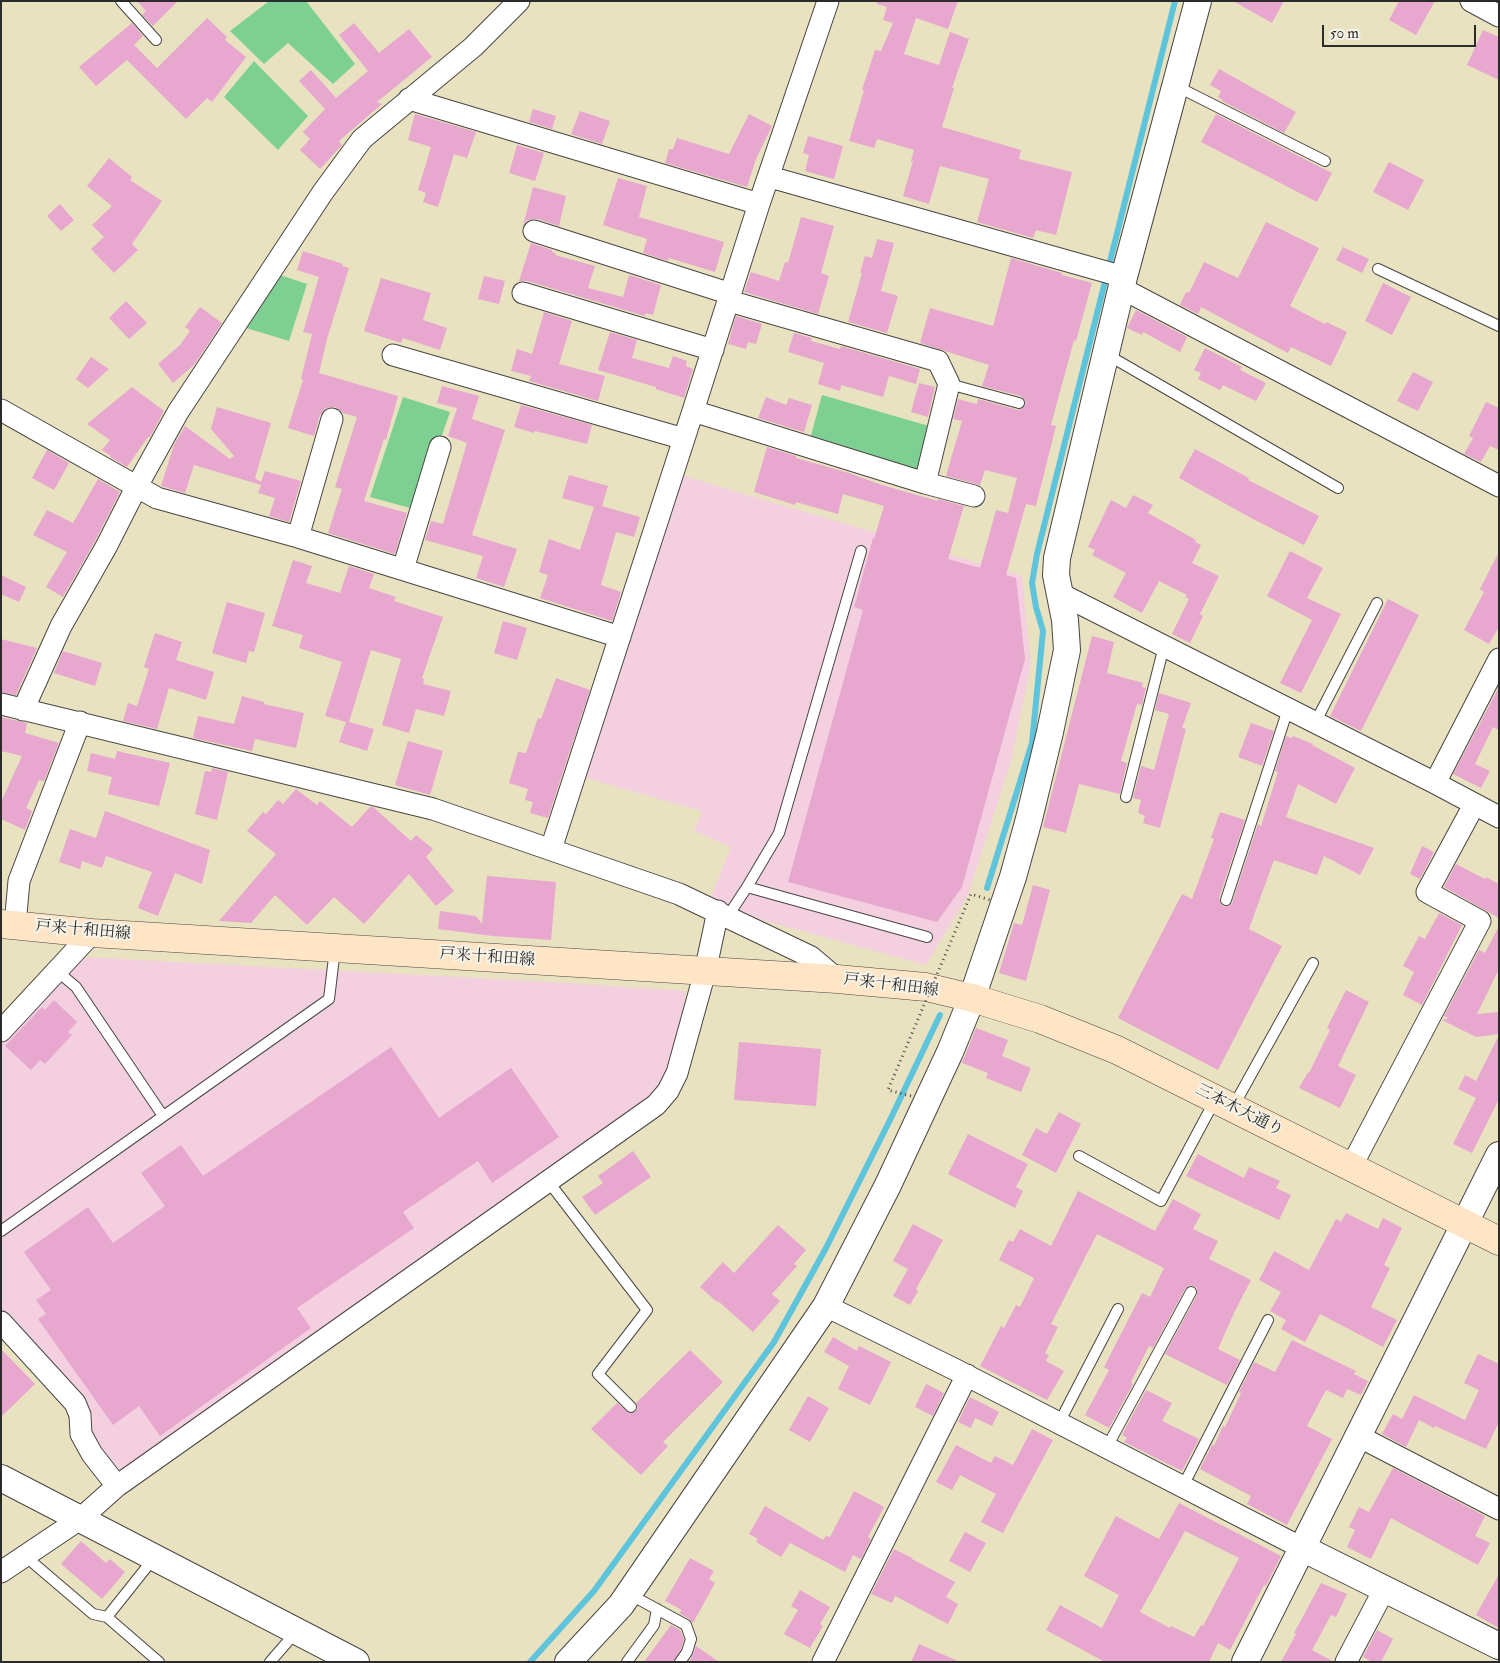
<!DOCTYPE html>
<html>
<head>
<meta charset="utf-8">
<style>
	body { margin:0 }
	#map { position:relative; width:1500px; height:1663px; overflow:hidden; background:#e9e2c1; font-family:"IM FELL Double Pica",serif }
	canvas { display:block }
	.frame { position:absolute; inset:0; border:2px solid #2b2b2b; pointer-events:none }
	.scale { position:absolute; left:1322px; top:25px; width:154px; height:22px; box-sizing:border-box; border:2px solid #2b2b2b; border-top:0; padding-left:6px; font-size:15px; line-height:18px; white-space:nowrap; color:#2b2b2b; -webkit-text-stroke:4px #f7f3e8; paint-order:stroke }
</style>
</head>
<body>
<div id="map">
<canvas width="1500" height="1663"></canvas>
<div class="frame"></div>
<div class="scale">50 m</div>
</div>
<script>
const c = document.querySelector('canvas').getContext('2d');
c.lineJoin = 'round';
function fillPath(path, color) { c.fillStyle = color; c.fill(path, 'evenodd'); }
const toPath = rows => new Path2D(rows.map(r => 'M' + r).join(''));
function trace(path, color, width, dash) { c.strokeStyle = color; c.lineWidth = width; c.lineCap = dash ? 'butt' : 'round'; c.setLineDash(dash || []); c.stroke(path); }
function write(font, color, halo, rows, align = 'center') {
  c.font = font + ' "IM FELL Double Pica","Noto Serif JP",serif'; c.lineWidth = 4; c.setLineDash([]); c.textBaseline = 'middle'; c.strokeStyle = halo; c.fillStyle = color; for (const [text, x, y, turn = 0] of rows) {
    c.save(); c.translate(x, y); c.rotate((+turn || 0) * Math.PI / 180); c.textAlign = isNaN(turn) ? turn : align; if (halo) c.strokeText(text, 0, 0); c.fillText(text, 0, 0); c.restore();
  }
}
const built = toPath([
	[680,475,1022,576,1031,664,1011,761,968,895,926,965,755,918,711,897,731,847,694,831,702,811,582,777],
	[82,957,551,982,686,991,678,1051,656,1099,124,1468,110,1468,91,1434,81,1399,1,1309,1,1045]
]);
const green = toPath([
	[269,1,306,1,355,64,333,84,288,43,264,64,230,31],
	[254,61,308,116,278,150,224,97],
	[277,274,307,284,289,341,246,328],
	[822,395,929,426,917,470,810,439],
	[403,397,450,412,440,441,433,440,410,508,370,497]
]);
const stream = toPath([
	[987,888,1032,743,1043,631,1036,607,1032,583,1037,554,1175,1],
	[530,1662,594,1591,774,1342,826,1248,890,1120,940,1015]
]);
const building = toPath([
	[137,1,178,1,153,26,142,15,146,11],
	[877,1,958,1,948,29,916,18,904,54,939,65,950,32,969,39,952,88,954,88,942,127,1021,150,1019,159,1072,172,1056,235,1036,230,1033,238,977,222,989,179,940,166,929,204,903,196,913,161,911,161,914,150,877,139,874,148,849,141,864,90,862,90,875,50,881,51,893,23,883,20,887,7,877,4],
	[1233,1,1284,1,1272,23],
	[1399,1,1435,1,1416,35,1389,20],
	[207,18,227,37,225,40,246,57,212,102,207,98,186,119,127,60,96,86,79,67,132,23,143,36,134,45,157,68],
	[354,23,379,53,409,29,432,57,377,102,382,104,339,141,342,145,320,169,300,150,310,139,303,132,325,109,299,81,311,70,336,98,368,71,339,35],
	[1483,30,1499,37,1499,80,1467,65],
	[1219,69,1296,112,1284,133,1222,101,1223,100,1218,97,1221,91,1210,85],
	[533,109,556,116,552,129,529,122],
	[580,111,610,121,602,144,571,134],
	[415,114,476,132,467,158,454,154,438,207,423,202,426,193,418,190,431,147,408,140],
	[749,114,772,126,756,159,747,187,665,163,669,149,673,149,677,138,729,154],
	[1216,114,1332,173,1317,202,1201,142],
	[808,136,843,146,834,179,805,171,809,155,803,153],
	[517,145,544,153,535,181,509,173],
	[109,158,132,177,130,180,162,201,132,244,138,250,114,273,91,249,104,237,92,225,112,206,87,186],
	[1389,162,1424,180,1408,210,1373,192],
	[618,178,647,186,639,217,724,242,715,272,669,258,668,261,643,253,647,239,603,225],
	[533,187,566,196,559,226,538,219,532,219,526,221,523,226],
	[60,204,74,220,61,231,47,216],
	[801,217,834,226,821,273,829,276,818,314,744,292,751,272,779,281,785,262,788,263],
	[1266,222,1319,248,1290,306,1325,324,1326,322,1347,332,1331,366,1291,347,1288,353,1201,307,1198,314,1180,305,1186,292,1189,293,1204,262,1238,278],
	[877,239,894,243,881,291,898,296,887,333,848,322,862,273,860,273,865,256,872,258],
	[531,243,552,250,552,252,556,253,555,255,595,266,588,288,623,297,629,275,661,285,653,315,646,313,645,316,527,281,519,281],
	[1343,247,1369,259,1362,273,1336,260],
	[303,251,343,264,342,266,349,268,327,339,319,373,398,396,386,440,384,439,364,501,407,513,395,554,328,533,342,489,335,487,357,417,343,413,336,407,329,407,324,410,320,415,314,436,288,428,303,380,301,379,312,334,303,332,319,277,297,270],
	[1011,258,1062,273,1062,275,1092,283,1076,341,1074,340,1051,425,1056,426,1036,506,1026,504,1006,575,1016,578,1025,659,962,887,937,922,788,882,863,610,854,607,873,538,874,539,884,506,843,494,838,514,796,502,795,505,754,492,767,447,796,456,796,458,849,473,882,485,938,501,938,499,964,506,948,559,980,568,996,510,1008,513,1017,478,985,470,980,485,946,476,962,421,953,419,958,399,977,404,978,399,1018,410,1023,408,1026,402,1021,396,982,386,989,365,920,343,930,308,993,326],
	[484,276,505,281,499,304,478,299],
	[381,278,431,293,423,320,447,328,440,350,403,338,401,343,364,331],
	[1383,283,1411,297,1392,335,1365,321],
	[126,301,147,323,129,339,109,318],
	[200,307,222,323,194,365,173,383,158,364,180,345,190,331,185,327],
	[1136,310,1187,337,1180,352,1143,332,1142,335,1127,328],
	[544,312,572,321,559,364,605,376,598,401,529,381,531,376,511,371,517,349,532,354],
	[736,316,762,324,756,344,748,342,746,349,728,344],
	[610,332,637,340,632,358,669,368,673,356,687,361,686,366,693,369,684,398,656,389,656,387,598,370],
	[794,333,812,338,811,341,840,349,841,346,920,369,916,384,889,376,883,397,841,385,840,391,818,384,824,363,788,352],
	[1205,348,1242,367,1240,370,1266,383,1256,401,1223,385,1220,390,1198,379,1201,373,1194,370],
	[91,357,109,369,88,388,76,379],
	[1413,372,1433,382,1418,411,1397,401],
	[919,383,935,387,928,417,911,412],
	[442,386,479,396,472,419,505,430,472,535,517,549,504,587,476,578,483,556,425,540,431,521,443,524,467,443,448,436,457,408,437,403],
	[132,387,164,411,150,437,148,437,127,467,110,457,111,456,102,450,110,440,87,424],
	[766,397,786,405,789,398,812,405,804,432,758,418],
	[1486,402,1499,408,1499,450,1490,446,1481,462,1464,454,1473,438,1469,436],
	[521,405,592,425,587,444,535,431,534,433,514,427],
	[217,407,271,423,255,478,261,482,265,471,301,481,289,522,269,516,275,498,258,493,261,485,194,465,185,493,161,486,174,445,185,426,230,459,234,456,211,429],
	[1195,449,1249,478,1248,480,1319,516,1304,545,1251,518,1179,478],
	[47,450,69,463,54,490,32,478],
	[569,475,608,486,602,506,640,517,634,537,616,532,601,585,621,592,612,621,540,598,548,575,539,572,549,539,580,550,594,507,562,498],
	[98,479,120,492,95,541,63,597,46,587,67,552,33,535,47,510,73,523],
	[1133,495,1153,505,1148,513,1196,540,1195,542,1201,545,1192,563,1219,576,1200,614,1203,616,1190,643,1172,634,1189,599,1185,597,1187,595,1159,581,1142,613,1113,597,1126,573,1092,555,1095,550,1088,547,1111,500,1126,508],
	[1290,551,1323,568,1307,598,1341,614,1301,693,1280,683,1312,620,1267,596],
	[1499,552,1499,627,1489,644,1464,630,1484,592,1480,589],
	[293,560,312,566,306,583,340,593,349,566,374,574,369,588,396,597,394,601,443,617,422,678,424,679,423,684,451,691,444,716,416,709,409,733,382,725,401,659,371,650,349,722,374,729,367,751,339,742,346,722,325,716,342,662,299,648,303,635,272,626],
	[1,575,26,587,19,602,1,594],
	[1388,599,1419,615,1361,731,1330,716],
	[227,602,265,613,254,652,249,651,246,663,212,653],
	[503,621,527,628,517,660,494,653],
	[155,633,182,642,176,660,214,672,206,700,169,688,157,729,123,721,128,703,137,706,149,669,144,667],
	[1092,636,1114,642,1107,673,1143,683,1142,687,1146,688,1142,705,1137,704,1121,761,1127,763,1120,794,1079,784,1066,833,1043,827],
	[1,639,37,648,16,695,1,692],
	[63,651,102,663,95,686,54,673],
	[556,678,590,690,548,818,530,813,533,802,525,800,528,789,509,783,518,752,526,753,538,718,541,719],
	[1499,687,1499,730,1493,727,1475,764,1490,771,1481,788,1453,774],
	[1159,693,1191,703,1182,728,1186,729,1160,828,1143,823,1145,816,1138,813,1141,800,1133,798,1141,766,1154,770,1169,714,1155,710],
	[242,696,264,702,264,704,304,713,296,748,255,739,252,751,193,738,198,716,234,724],
	[1,717,27,723,25,733,59,743,44,781,39,780,26,808,32,811,25,830,1,819,1,802,22,756,1,751],
	[1251,723,1274,731,1262,766,1238,757],
	[1286,736,1292,738,1293,736,1313,744,1312,745,1355,768,1336,804,1298,784,1286,817,1374,848,1360,875,1324,856,1317,875,1274,860,1249,929,1282,946,1218,1070,1118,1018,1182,894,1192,899,1214,839,1211,838,1220,812,1245,820,1219,898,1221,904,1224,907,1230,905,1232,903,1258,824,1261,826,1278,772,1275,771],
	[408,741,443,751,430,795,395,785],
	[117,751,170,763,159,806,108,794,112,777,87,771,91,753,115,759],
	[212,768,228,772,217,820,195,814,205,771,211,772],
	[296,789,317,805,320,801,352,827,370,807,373,807,411,841,416,835,433,849,426,857,454,891,436,906,409,874,364,924,334,897,307,925,275,895,251,923,219,921,276,854,247,831,263,812,266,814,278,800,283,804],
	[105,811,210,850,202,884,175,873,158,916,138,908,152,872,106,856,102,868,82,861,80,869,59,862,70,829,96,838],
	[1422,846,1434,852,1420,879,1410,874],
	[1456,864,1485,879,1486,877,1499,884,1499,918,1444,887],
	[487,876,556,882,551,940,493,936,438,929,440,911,476,916,482,924],
	[1033,885,1050,890,1026,981,999,973,1014,923,1022,925],
	[1439,913,1462,925,1422,1005,1403,995,1414,972,1403,966,1419,936,1425,939],
	[1499,926,1499,969,1477,1014,1499,1012,1499,1034,1476,1037,1442,1020,1449,1018,1444,1016,1479,950,1485,953],
	[1346,990,1369,1002,1338,1066,1356,1075,1340,1108,1299,1088,1308,1072,1309,1073,1330,1030,1327,1028],
	[54,1000,77,1022,68,1032,72,1035,45,1064,40,1060,31,1070,5,1046,42,1007,45,1010],
	[976,1028,1008,1040,1002,1056,1031,1068,1021,1092,986,1078,988,1073,962,1063],
	[1499,1035,1499,1099,1472,1153,1453,1144,1476,1098,1458,1089,1465,1075,1476,1081],
	[739,1042,821,1049,816,1106,734,1100],
	[391,1047,439,1118,511,1068,559,1137,492,1183,478,1161,403,1212,414,1228,297,1308,311,1328,160,1436,139,1406,113,1425,38,1319,46,1314,36,1300,51,1290,24,1252,88,1207,113,1243,165,1206,141,1173,181,1145,203,1176],
	[1059,1112,1081,1124,1056,1173,1022,1155,1036,1128,1047,1134],
	[968,1134,1028,1164,1016,1187,1023,1191,1015,1208,948,1174],
	[633,1151,651,1177,595,1215,582,1197,603,1183,598,1176],
	[1198,1154,1244,1178,1249,1167,1280,1181,1276,1188,1291,1195,1279,1220,1186,1176],
	[1078,1191,1155,1231,1173,1199,1201,1214,1193,1229,1218,1241,1209,1259,1251,1280,1234,1313,1218,1349,1240,1360,1227,1385,1165,1354,1197,1295,1197,1288,1190,1285,1185,1289,1153,1348,1149,1346,1131,1382,1133,1384,1109,1428,1085,1415,1109,1370,1104,1367,1142,1293,1150,1297,1164,1268,1097,1234,1051,1324,1058,1327,1045,1353,1049,1355,1046,1361,1064,1371,1047,1400,980,1366,1001,1326,1004,1328,1016,1305,1020,1307,1034,1278,999,1260,1009,1240,1013,1242,1020,1229,1051,1246],
	[1346,1213,1378,1229,1383,1218,1402,1228,1384,1265,1390,1268,1371,1307,1397,1320,1383,1347,1320,1314,1305,1342,1281,1329,1286,1320,1270,1311,1281,1292,1259,1280,1274,1251,1309,1270,1336,1219,1341,1222],
	[913,1224,943,1240,916,1289,918,1291,910,1305,893,1296,908,1269,893,1261],
	[778,1225,806,1250,794,1264,797,1266,772,1294,780,1301,753,1332,718,1301,717,1302,700,1287,723,1262,734,1273],
	[833,1337,857,1351,859,1346,891,1362,870,1405,838,1389,849,1366,824,1352],
	[1292,1340,1356,1371,1354,1374,1368,1381,1361,1395,1347,1389,1343,1398,1326,1390,1307,1426,1332,1439,1287,1525,1247,1504,1251,1496,1200,1469,1212,1445,1214,1446,1223,1426,1225,1427,1241,1393,1239,1392,1254,1362,1275,1372],
	[1,1349,35,1384,1,1417],
	[690,1350,723,1382,663,1442,668,1446,641,1475,591,1429,617,1403,629,1413,635,1412,638,1408,636,1403],
	[1478,1354,1499,1364,1499,1422,1486,1449,1435,1426,1434,1428,1419,1420,1406,1447,1382,1434,1393,1414,1402,1419,1414,1395,1465,1420,1479,1390,1464,1383],
	[926,1384,944,1393,933,1416,915,1407],
	[1146,1390,1172,1403,1162,1421,1199,1439,1182,1471,1124,1442,1127,1438,1122,1435],
	[808,1396,829,1408,810,1442,789,1430],
	[970,1397,999,1412,992,1426,975,1418,971,1428,958,1422],
	[1032,1429,1053,1440,1003,1533,981,1522,996,1494,960,1475,952,1490,936,1482,956,1445,991,1463,995,1456,1013,1465],
	[1393,1468,1485,1516,1475,1536,1490,1543,1478,1565,1391,1518,1371,1559,1347,1547,1355,1530,1349,1527,1359,1507,1369,1512],
	[854,1491,884,1507,868,1537,871,1539,861,1559,853,1555,845,1572,790,1543,781,1557,756,1542,758,1539,749,1534,765,1506,823,1540,826,1536,830,1537],
	[1179,1503,1281,1556,1266,1586,1264,1585,1230,1650,1218,1643,1209,1662,1105,1662,1046,1630,1060,1605,1102,1628,1119,1595,1084,1576,1116,1516,1159,1539],
	[1185,1531,1239,1558,1203,1626,1201,1625,1194,1637,1171,1626,1170,1628,1140,1612],
	[965,1532,986,1543,970,1572,949,1561],
	[81,1541,106,1563,110,1559,125,1572,102,1599,61,1564],
	[894,1549,912,1558,912,1559,955,1582,946,1597,958,1604,948,1624,895,1596,892,1603,871,1594],
	[690,1558,714,1571,709,1579,715,1583,693,1623,689,1619,679,1613,682,1610,665,1601],
	[1499,1574,1499,1628,1476,1615],
	[1321,1583,1347,1594,1336,1617,1331,1615,1312,1650,1334,1662,1281,1662,1296,1634,1294,1633],
	[800,1590,830,1607,820,1624,823,1626,810,1648,784,1634,798,1610,791,1606],
	[671,1625,680,1630,684,1639,681,1649,673,1662,644,1662],
	[1377,1630,1393,1639,1381,1662,1372,1662,1363,1657],
	[919,1644,960,1662,911,1662],
	[696,1646,719,1662,689,1662,693,1654]
]);
const service = toPath([
	[121,1,156,40],
	[1176,86,1325,161],
	[1378,269,1499,326],
	[1106,354,1338,488],
	[949,384,1019,403],
	[1315,723,1377,603],
	[1126,797,1164,646],
	[747,887,779,833,861,551],
	[1226,900,1288,709],
	[728,916,747,887,927,937],
	[57,971,76,987,163,1116],
	[1233,1107,1313,963],
	[1079,1156,1161,1201,1215,1100],
	[548,1181,647,1310,598,1374,631,1407],
	[1,1231,329,999,335,949],
	[1059,1423,1118,1309],
	[1107,1447,1191,1292],
	[1183,1486,1268,1320],
	[25,1556,93,1614,107,1617],
	[154,1558,107,1617,159,1662],
	[629,1594,686,1625,691,1639,687,1652,680,1662],
	[270,1662,296,1632],
	[627,1662,654,1625,657,1609]
]);
const minor = toPath([
	[1471,1,1499,16],
	[409,99,759,204],
	[770,177,1124,277],
	[534,231,731,294],
	[1121,288,1499,486],
	[523,293,713,350],
	[729,301,938,361,949,384,925,483],
	[393,355,684,439],
	[1,410,157,498,298,537,620,637],
	[693,411,925,483,974,496],
	[298,537,332,419],
	[403,569,440,447],
	[1059,593,1435,783,1499,817],
	[1,704,433,809,679,894,811,957,837,979],
	[23,710,61,626,106,547,137,486,178,412,323,192,362,139,473,47,519,1],
	[1435,783,1499,659],
	[551,849,693,411,759,204,828,1],
	[15,925,19,881,80,722],
	[1,1031,92,933],
	[1351,1167,1480,921,1427,892,1474,805],
	[826,1306,956,1370,1302,1548],
	[1,1322,75,1403,80,1415,81,1434,92,1454,117,1486],
	[1358,1436,1499,1509],
	[1,1572,80,1519,117,1486,656,1105,668,1091,677,1073,705,972,718,911],
	[823,1662,967,1375],
	[1346,1662,1385,1588]
]);
const tertiary = toPath([
	[1,1478,356,1662],
	[1302,1548,1499,1646],
	[568,1662,621,1605,826,1306,888,1185,950,1052,972,998,1013,877,1029,819,1050,732,1067,650,1065,620,1056,575,1057,558,1124,277,1198,1],
	[1245,1662,1499,1155]
]);
const secondary = toPath([
	[1,924,92,933,837,979,926,987,972,998,1040,1019,1117,1050,1499,1241]
]);
const pathBridge = toPath([
	[911,1096,888,1090,971,894,990,900]
]);
const streetNames = [
	["戸来十和田線",83,931,5],
	["戸来十和田線",487,958,4],
	["戸来十和田線",891,986,7],
	["三本木大通り",1239,1111,27]
];
fillPath(built, '#f3cfe0');
fillPath(green, '#7ed092');
trace(stream, '#5ec4db', 6);
fillPath(building, '#e7a7ce');
trace(service, '#484642', 12);
trace(minor, '#484642', 23);
trace(tertiary, '#484642', 28);
trace(secondary, '#484642', 29);
trace(service, '#fff', 10);
trace(minor, '#fff', 21);
trace(tertiary, '#fff', 26);
trace(secondary, '#fde5c5', 28);
trace(pathBridge, '#484642', 3, [1, 4]);
write('16px', '#2b2b2b', '#f7f3e8', streetNames);
</script>
</body>
</html>
